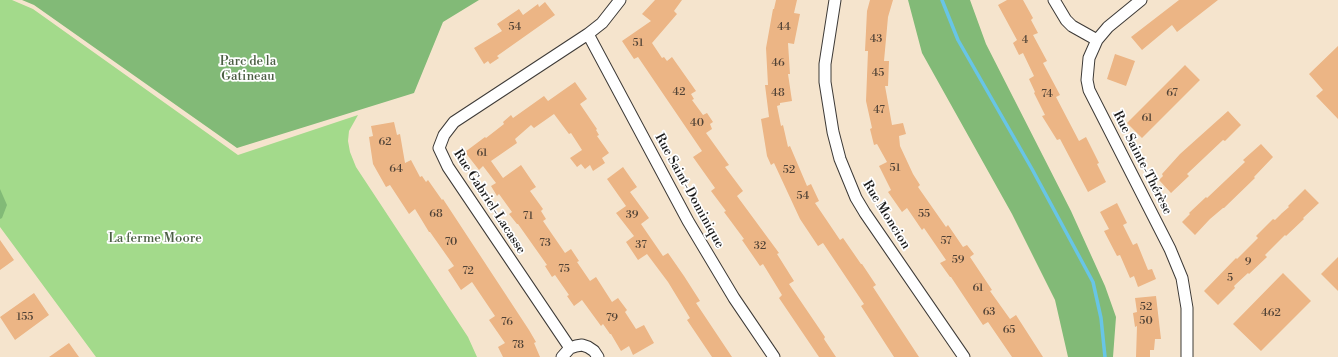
<!DOCTYPE html>
<html>
<head>
<meta charset="utf-8">
<style>
	body { margin:0 }
	canvas { display:block; background:#f5e4cd }
</style>
</head>
<body>
<canvas width="1338" height="357"></canvas>
<script>
const c = document.querySelector('canvas').getContext('2d');
c.lineJoin = 'round';
function fillPath(path, color) { c.fillStyle = color; c.fill(path, 'evenodd'); }
const toPath = rows => new Path2D(rows.map(r => 'M' + r).join(''));
function trace(path, color, width, dash) { c.strokeStyle = color; c.lineWidth = width; c.lineCap = dash ? 'butt' : 'round'; c.setLineDash(dash || []); c.stroke(path); }
function write(font, color, halo, rows, align = 'center') {
  c.font = font + ' "Libre Bodoni",serif'; c.lineWidth = 3.5; c.setLineDash([]); c.textBaseline = 'middle'; c.strokeStyle = halo; c.fillStyle = color; for (const [text, x, y, turn = 0] of rows) {
    c.save(); c.translate(x, y); c.rotate((+turn || 0) * Math.PI / 180); c.textAlign = isNaN(turn) ? turn : align; if (halo) c.strokeText(text, 0, 0); c.fillText(text, 0, 0); c.restore();
  }
}
const green = toPath([
	[0,0,12,0,33,9,238,155,358,115,349,131,348,141,350,152,356,167,468,337,477,357,96,357,0,227]
]);
const forest = toPath([
	[22,0,479,0,443,22,414,93,237,148,34,5],
	[908,0,970,0,986,44,1071,211,1105,286,1116,317,1113,357,1068,357,1055,300,1012,214,922,53],
	[0,189,7,205,2,218,0,219]
]);
const stream = toPath([
	[942,0,958,40,1032,169,1093,282,1101,318,1105,357]
]);
const building = toPath([
	[655,0,682,0,674,11,677,14,652,43,662,58,664,57,667,61,672,57,696,91,691,94,694,99,692,100,703,115,707,113,713,122,710,124,712,129,706,133,729,165,725,167,743,191,737,196,779,253,777,254,794,281,789,284,825,337,824,339,836,357,819,357,779,298,782,295,763,264,760,266,742,240,744,239,724,212,726,211,711,191,715,188,693,157,702,151,638,57,634,59,622,41,651,21,642,14],
	[776,0,797,0,794,13,800,14,794,44,788,43,790,74,788,74,792,101,780,103,780,105,777,106,781,126,783,125,788,147,790,146,807,186,811,184,819,201,815,203,840,240,843,238,861,264,862,264,876,285,873,287,919,357,894,357,861,306,864,304,823,243,818,246,800,219,774,163,771,165,767,156,761,119,769,117,765,85,768,85,766,48,773,9,774,9],
	[870,0,893,0,888,17,884,61,889,61,888,86,885,86,892,125,903,123,906,134,899,136,900,146,913,174,920,185,918,187,946,227,948,225,963,247,967,245,974,254,970,257,992,290,990,291,1010,319,1016,315,1043,357,1012,357,988,322,983,325,951,277,950,277,940,263,946,260,924,228,922,230,907,208,902,212,888,192,891,190,879,166,887,162,877,144,874,145,870,129,872,128,866,101,868,51,865,51,867,11],
	[1007,0,1023,0,1033,18,1031,20,1038,33,1033,35,1047,61,1043,63,1060,95,1056,97,1079,141,1086,137,1099,163,1097,164,1106,182,1088,192,1060,139,1057,140,1042,116,1045,115,1034,93,1035,92,1029,79,1034,76,1023,53,1019,55,1013,43,1017,40,998,5],
	[1179,0,1218,0,1177,32,1172,25,1142,50,1131,37],
	[545,2,555,15,497,56,499,58,490,64,488,61,484,64,474,48,502,31,497,24,519,9,523,15,538,4,539,7],
	[1338,46,1338,119,1316,96,1323,90,1309,74],
	[1115,54,1135,61,1126,86,1107,79],
	[1185,65,1200,80,1142,138,1127,123],
	[575,82,587,99,580,104,597,129,596,130,599,135,597,136,609,153,602,158,605,163,593,171,590,165,585,169,581,164,577,167,570,158,582,150,571,133,569,134,554,114,534,128,531,125,515,139,517,143,491,161,503,178,521,165,536,187,530,191,543,209,541,211,546,219,543,221,565,253,571,249,579,261,577,262,590,281,596,277,612,302,618,298,627,310,625,312,636,329,644,325,654,343,633,355,629,346,621,351,611,334,610,334,603,324,601,326,582,300,574,306,567,296,569,295,555,275,552,277,545,266,547,265,518,224,517,224,509,214,512,212,499,194,497,196,491,186,496,183,483,166,479,170,465,152,485,137,486,138,504,124,503,122,511,115,513,118,544,96,548,101],
	[1228,111,1241,125,1225,141,1223,140,1187,174,1189,176,1171,193,1159,180,1163,176,1162,174,1180,154],
	[394,122,397,135,400,134,405,163,411,160,420,177,422,176,426,182,428,180,442,200,443,199,529,330,536,342,534,343,540,357,503,357,498,347,505,343,489,320,495,316,472,282,461,290,448,270,454,266,430,232,429,232,415,209,409,214,390,185,386,187,373,164,369,137,373,136,371,126],
	[1261,144,1273,157,1254,177,1255,178,1224,208,1223,208,1210,219,1195,235,1182,222,1190,214,1189,213,1206,197,1207,198,1245,162,1243,160],
	[623,167,637,187,630,192,649,218,641,224,663,256,668,253,684,276,700,301,696,303,732,357,712,357,687,320,690,318,668,282,647,254,638,260,626,242,634,236,616,213,626,206,607,179],
	[1305,189,1319,203,1303,218,1304,219,1286,236,1285,235,1265,255,1267,257,1249,274,1248,273,1234,286,1235,288,1218,305,1204,291,1236,258,1237,259,1258,238,1256,236,1273,219,1275,220,1282,213,1289,207,1288,206],
	[1117,203,1127,223,1123,225,1133,245,1137,243,1148,270,1152,269,1156,279,1138,287,1134,276,1130,278,1120,255,1117,256,1104,231,1109,229,1100,212],
	[0,240,14,260,0,270],
	[1338,257,1338,291,1321,274],
	[1283,273,1311,301,1261,351,1233,324],
	[34,293,49,315,15,340,0,317],
	[1156,296,1161,339,1155,339,1154,350,1150,350,1150,357,1136,357,1137,326,1135,327,1133,313,1137,312,1135,298],
	[69,343,79,357,49,357]
]);
const street = toPath([
	[835,0,825,64,825,82,833,132,840,159,856,198,865,213,964,357],
	[1054,0,1066,20,1072,26,1097,40],
	[1141,0,1108,27,1097,40,1089,58,1087,80,1089,90,1170,249,1182,278,1187,308,1187,357],
	[588,34,688,221,734,298,774,357],
	[570,348,448,167,439,148,444,135,454,122,588,34,602,23,620,0],
	[562,357,570,348,576,346,582,345,588,347,594,351,598,357]
]);
const numberNames = [
	["54",515,27],
	["44",784,27],
	["43",876,39],
	["4",1025,40],
	["51",638,43],
	["46",778,63],
	["45",878,73],
	["42",679,92],
	["48",778,93],
	["67",1172,93],
	["74",1047,94],
	["47",879,110],
	["61",1147,118],
	["40",697,123],
	["62",385,142],
	["61",482,153],
	["51",895,168],
	["64",396,169],
	["52",789,170],
	["54",803,196],
	["68",436,214],
	["55",924,214],
	["39",632,215],
	["71",528,216],
	["57",946,241],
	["70",451,242],
	["73",545,243],
	["37",641,245],
	["32",760,246],
	["59",958,260],
	["9",1248,262],
	["75",564,269],
	["72",468,271],
	["5",1230,278],
	["61",978,288],
	["52",1146,307],
	["63",989,312],
	["462",1271,313],
	["155",25,317],
	["79",612,318],
	["50",1146,321],
	["76",507,322],
	["65",1009,330],
	["78",518,345]
];
const parkNames = [
	["Parc de la",248,62],
	["Gatineau",248,77],
	["La ferme Moore",155,239]
];
const streetNames = [
	["Rue Sainte-Thérèse",1142,163,63],
	["Rue Saint-Dominique",689,191,61],
	["Rue Gabriel-Lacasse",489,202,57],
	["Rue Moncion",886,215,58]
];
fillPath(green, '#a3da8b');
fillPath(forest, '#82ba77');
trace(stream, '#68c5e6', 3.5);
fillPath(building, '#ecb585');
trace(street, '#3d3a37', 13);
trace(street, '#fff', 11);
write('11px', '#504236', null, numberNames);
write('13px', '#4b5e43', '#fff', parkNames);
write('13px', '#1c1c1c', '#fff', streetNames);
</script>
</body>
</html>
